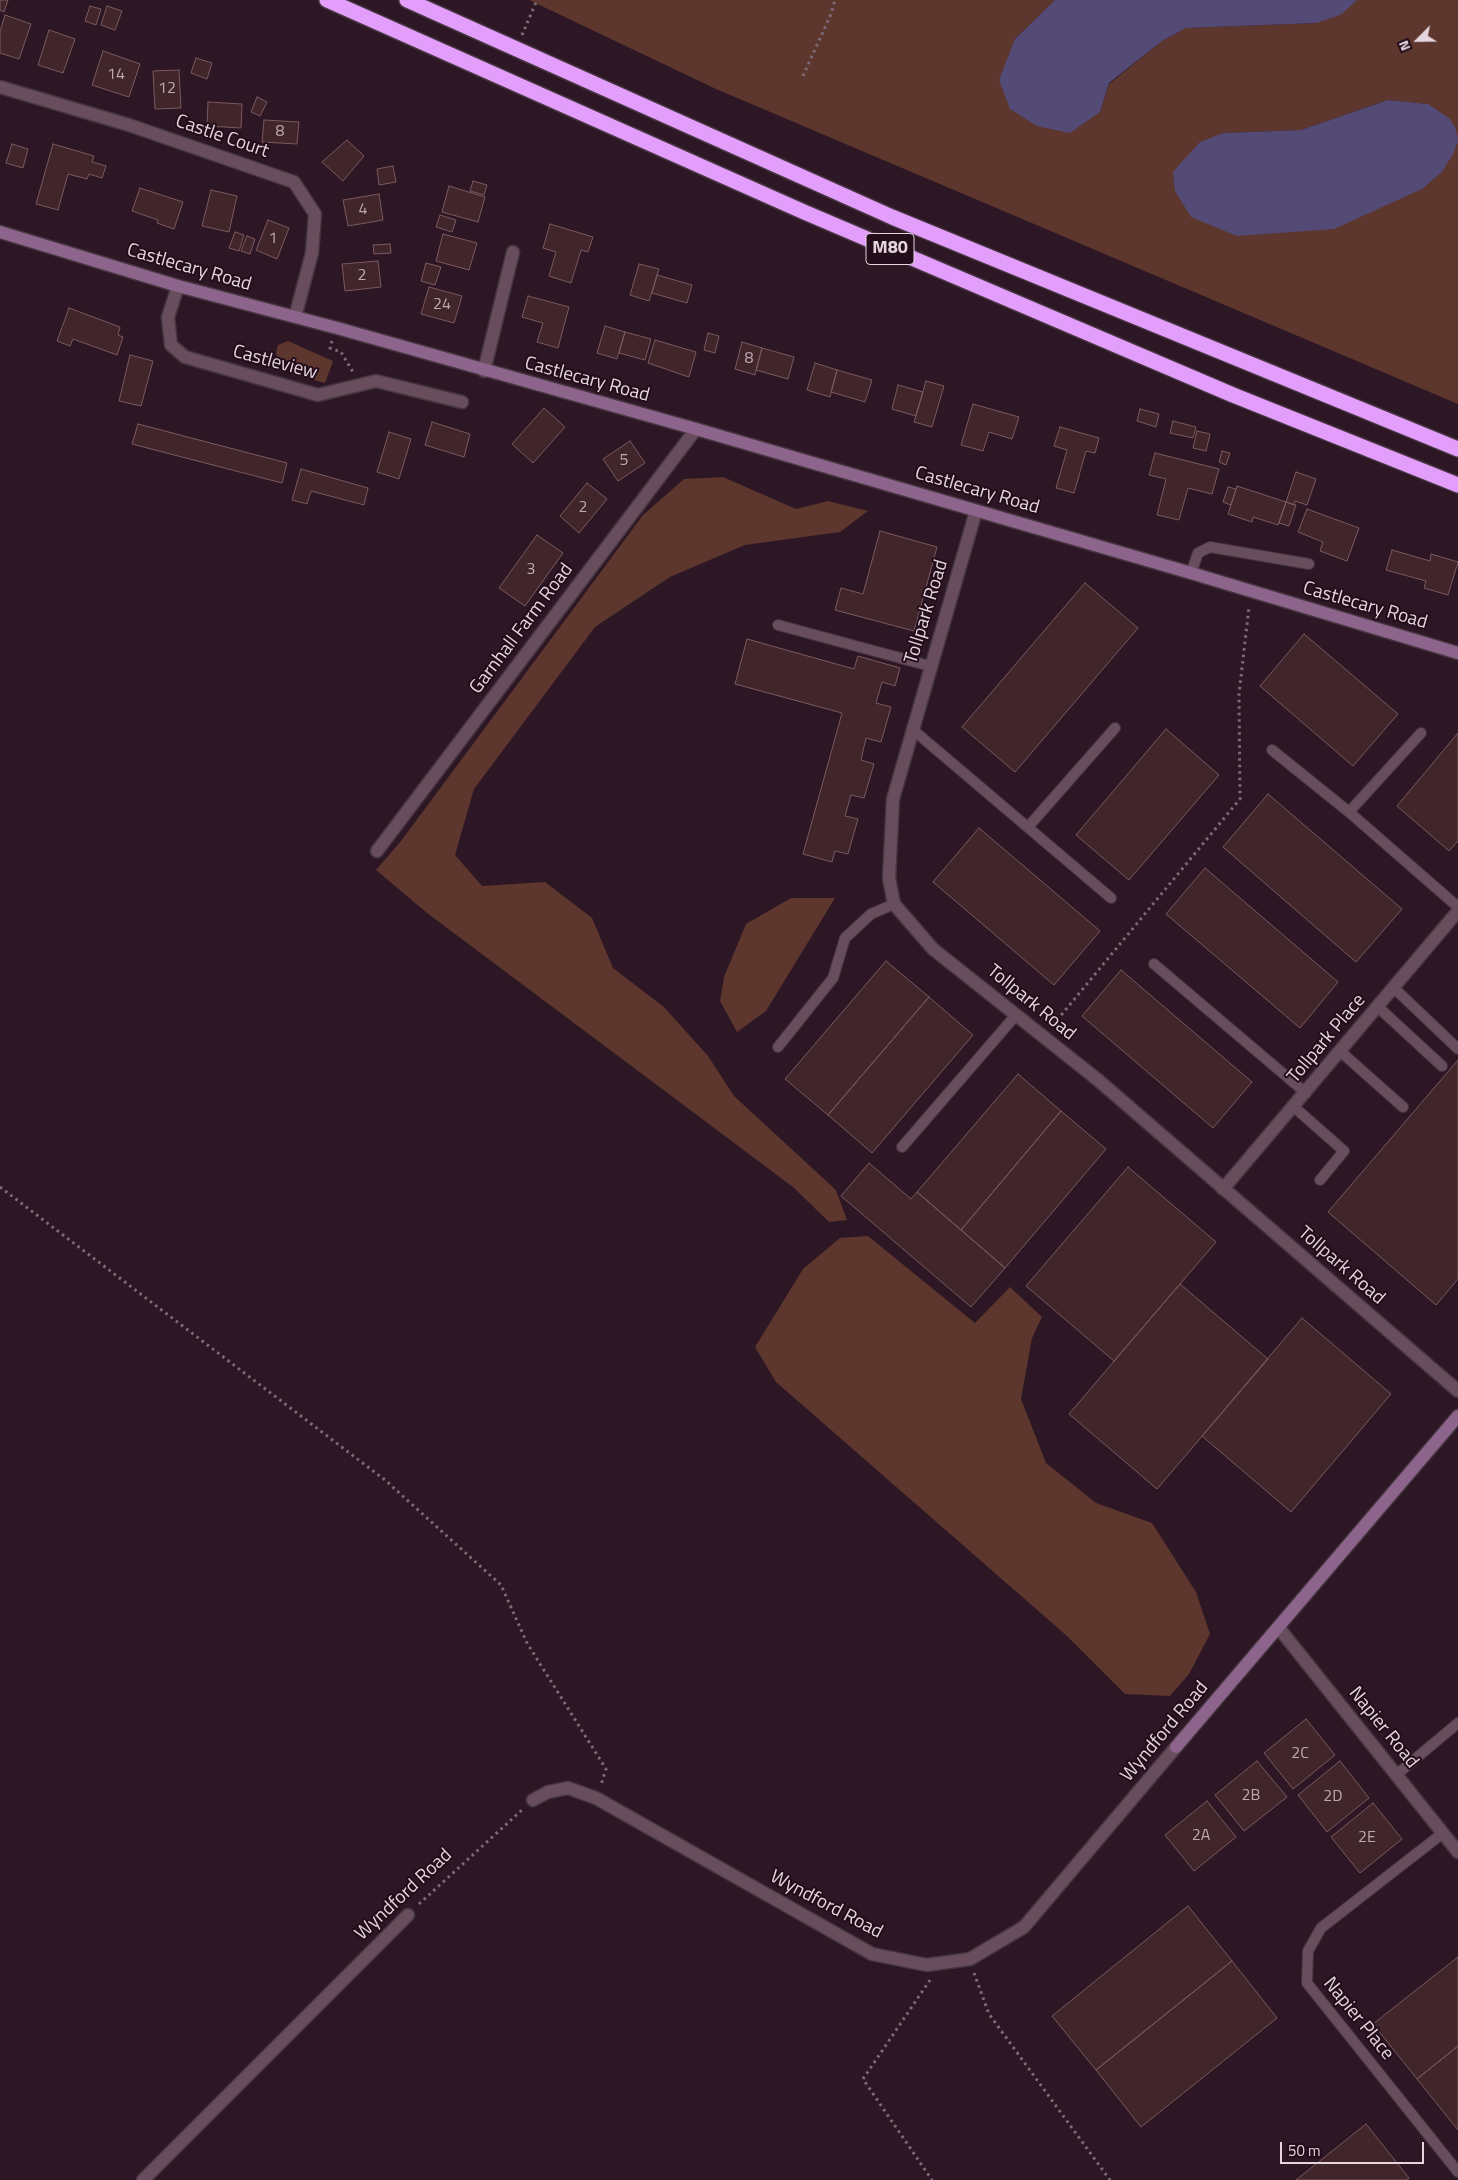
<!DOCTYPE html>
<html>
<head>
<meta charset="utf-8">
<style>
	body { margin:0 }
	#map { position:relative; width:1458px; height:2180px; overflow:hidden; background:#2d1725; font-family:"Titillium Web",sans-serif }
	canvas { display:block }
	.north { position:absolute; left:1393px; top:15px; width:50px; height:50px; -webkit-text-stroke:4px #230d1b; paint-order:stroke; rotate:247deg; font-size:14px; font-weight:700; line-height:20px; text-align:center; color:#e5d5df }
	.north::after { content:''; display:block; margin:auto; width:18px; height:22px; background:#e5d5df; clip-path:polygon(50% 0,100% 100%,50% 72%,0 100%) }
	.scale { position:absolute; left:1280px; top:2142px; width:144px; height:22px; box-sizing:border-box; border:2px solid #e5d5df; border-top:0; padding-left:6px; font-size:15px; line-height:18px; white-space:nowrap; color:#e5d5df; -webkit-text-stroke:4px #230d1b; paint-order:stroke }
</style>
</head>
<body>
<div id="map">
<canvas width="1458" height="2180"></canvas>
<div class="north">N</div>
<div class="scale">50 m</div>
</div>
<script>
const c = document.querySelector('canvas').getContext('2d');
c.lineJoin = 'round';
function fillPath(path, color) { c.fillStyle = color; c.fill(path, 'evenodd'); }
const toPath = rows => new Path2D(rows.map(r => 'M' + r).join(''));
function trace(path, color, width, dash) { c.strokeStyle = color; c.lineWidth = width; c.lineCap = dash ? 'butt' : 'round'; c.setLineDash(dash || []); c.stroke(path); }
function write(font, color, halo, rows, align = 'center') {
  c.font = font + ' "Titillium Web",sans-serif'; c.lineWidth = 4; c.setLineDash([]); c.textBaseline = 'middle'; c.strokeStyle = halo; c.fillStyle = color; for (const [text, x, y, turn = 0] of rows) {
    c.save(); c.translate(x, y); c.rotate((+turn || 0) * Math.PI / 180); c.textAlign = isNaN(turn) ? turn : align; if (halo) c.strokeText(text, 0, 0); c.fillText(text, 0, 0); c.restore();
  }
}
const green = toPath([
	[529,0,1055,0,1015,39,1100,112,1109,84,1162,41,1186,28,1317,23,1357,0,1458,0,1458,404,716,89],
	[1388,100,1428,104,1173,172,1223,133,1301,130],
	[288,341,333,361,325,383,292,374,297,362,278,360,276,353,278,345],
	[723,477,796,509,828,501,868,511,840,532,745,545,670,577,595,627,474,789,455,855,482,886,545,882,592,918,613,968,664,1007,708,1056,734,1096,836,1190,847,1220,829,1222,793,1187,427,913,376,870,401,841,643,515,684,479],
	[791,898,835,898,766,1011,737,1032,720,1001,724,977,746,924],
	[868,1236,975,1323,1010,1287,1042,1317,1032,1338,1021,1399,1046,1463,1096,1503,1152,1523,1196,1592,1210,1634,1189,1674,1170,1696,1125,1694,1067,1636,776,1382,755,1347,803,1269,840,1238]
]);
const water = toPath([
	[1055,0,1357,0,1342,14,1317,23,1186,28,1162,41,1109,83,1100,112,1070,133,1037,126,1010,109,999,80,1015,39],
	[1388,100,1428,104,1449,118,1456,129,1458,141,1453,154,1442,172,1422,189,1334,229,1237,236,1191,217,1175,191,1173,172,1200,142,1223,133,1301,130]
]);
const building = toPath([
	[0,0,8,0,4,12,0,10,0,0],
	[90,6,101,9,96,25,85,21,90,6],
	[107,6,122,11,115,30,101,25,107,6],
	[5,15,31,24,19,59,0,53,0,32,5,15],
	[49,30,75,39,63,73,38,65,49,30],
	[103,51,140,64,129,97,92,85,103,51],
	[196,58,212,63,207,79,191,73,196,58],
	[179,70,181,108,155,109,153,71,179,70],
	[257,97,267,102,260,116,251,112,257,97],
	[208,102,242,104,241,128,207,126,208,102],
	[264,120,299,122,297,144,262,142,264,120],
	[347,140,364,156,343,181,322,162,347,140],
	[12,144,28,149,23,168,6,163,12,144],
	[53,144,94,156,92,162,106,166,102,178,89,174,87,179,68,174,58,210,36,204,53,144],
	[393,166,396,182,379,185,377,169,393,166],
	[473,181,487,185,484,195,470,191,473,181],
	[449,186,485,197,478,222,442,212,449,186],
	[140,188,183,202,174,229,157,223,158,220,132,211,140,188],
	[211,190,237,196,229,232,202,226,211,190],
	[379,194,383,220,348,226,343,200,379,194],
	[440,215,456,220,452,232,436,227,440,215],
	[268,220,289,228,277,259,256,250,268,220],
	[550,224,593,237,588,252,581,250,571,283,549,276,556,252,543,248,550,224],
	[235,232,244,235,239,251,229,248,235,232],
	[443,234,477,243,469,270,436,261,443,234],
	[247,236,255,239,250,254,241,251,247,236],
	[390,244,391,253,374,254,373,245,390,244],
	[378,261,381,287,345,291,342,264,378,261],
	[426,263,441,267,435,285,421,281,426,263],
	[639,264,659,269,649,301,630,295,639,264],
	[657,275,692,285,687,303,652,293,657,275],
	[429,287,462,296,454,323,421,314,429,287],
	[528,296,569,307,558,348,537,342,543,323,522,317,528,296],
	[69,308,120,327,118,335,123,337,117,355,73,339,70,346,57,341,69,308],
	[605,326,625,332,617,359,597,353,605,326],
	[625,332,651,339,645,360,619,353,625,332],
	[708,333,719,336,715,353,704,350,708,333],
	[655,340,696,352,689,377,648,363,655,340],
	[742,342,762,348,755,375,735,369,742,342],
	[762,348,794,357,788,379,756,370,762,348],
	[130,355,153,361,141,406,119,401,130,355],
	[815,363,837,370,830,397,807,390,815,363],
	[837,370,872,380,865,402,831,392,837,370],
	[926,381,944,386,932,427,914,422,926,381],
	[898,385,923,392,916,416,892,409,898,385],
	[973,404,1019,417,1012,439,989,432,983,451,961,445,973,404],
	[544,408,565,427,533,463,512,444,544,408],
	[1140,409,1159,414,1156,427,1137,421,1140,409],
	[1173,421,1196,427,1193,438,1170,433,1173,421],
	[432,422,470,434,464,457,425,445,432,422],
	[138,424,287,463,282,483,132,444,138,424],
	[1060,427,1099,438,1095,453,1086,451,1074,493,1056,488,1067,450,1054,446,1060,427],
	[1197,431,1210,434,1206,451,1193,448,1197,431],
	[389,432,411,439,399,479,377,472,389,432],
	[630,441,645,463,618,481,603,459,630,441],
	[1222,451,1230,453,1226,465,1219,462,1222,451],
	[1155,453,1219,469,1212,494,1188,488,1179,520,1157,515,1166,479,1149,475,1155,453],
	[301,469,368,488,364,505,311,491,307,504,292,500,301,469],
	[1296,472,1316,479,1307,505,1295,501,1294,505,1286,502,1296,472],
	[587,483,607,499,579,533,560,516,587,483],
	[1237,486,1286,502,1278,525,1253,517,1252,522,1228,514,1237,486],
	[1228,487,1236,489,1231,505,1223,502,1228,487],
	[1286,502,1296,505,1289,526,1279,523,1286,502],
	[1307,509,1359,528,1347,561,1320,551,1323,542,1298,532,1307,509],
	[880,531,937,547,914,631,835,610,841,588,863,594,880,531],
	[537,535,563,553,525,606,499,588,537,535],
	[1392,550,1430,561,1431,554,1458,562,1448,595,1424,588,1426,581,1386,570,1392,550],
	[1085,583,1138,628,1015,772,962,727,1085,583],
	[1304,634,1398,714,1353,766,1260,686,1304,634],
	[747,639,854,669,858,656,900,668,895,686,882,682,876,703,891,707,881,742,866,738,861,760,874,764,864,798,851,795,845,816,858,819,848,854,835,851,832,862,803,854,842,713,735,684,747,639],
	[1166,729,1219,775,1129,880,1076,835,1166,729],
	[1458,733,1458,841,1449,851,1397,806,1458,733],
	[1268,794,1402,909,1356,962,1223,847,1268,794],
	[979,828,1100,931,1054,985,933,882,979,828],
	[1205,868,1338,982,1300,1028,1166,914,1205,868],
	[886,961,929,997,828,1115,785,1079,886,961],
	[1121,970,1252,1082,1213,1128,1082,1016,1121,970],
	[929,997,973,1035,872,1153,828,1115,929,997],
	[1458,1060,1458,1279,1436,1305,1328,1212,1458,1060],
	[1018,1074,1061,1111,961,1230,917,1192,1018,1074],
	[1061,1111,1106,1149,1005,1268,961,1230,1061,1111],
	[869,1163,911,1199,917,1192,1005,1268,971,1307,841,1196,869,1163],
	[1128,1167,1216,1242,1114,1361,1026,1286,1128,1167],
	[1180,1284,1268,1359,1157,1489,1069,1414,1180,1284],
	[1302,1318,1391,1394,1291,1512,1202,1436,1302,1318],
	[1306,1719,1335,1755,1293,1789,1264,1753,1306,1719],
	[1257,1761,1287,1797,1244,1831,1215,1795,1257,1761],
	[1340,1761,1369,1798,1327,1832,1298,1795,1340,1761],
	[1207,1801,1236,1837,1194,1871,1165,1835,1207,1801],
	[1373,1803,1402,1839,1360,1873,1331,1837,1373,1803],
	[1188,1906,1232,1961,1096,2070,1052,2016,1188,1906],
	[1458,1957,1458,2046,1417,2079,1373,2024,1458,1957],
	[1232,1961,1277,2018,1141,2127,1096,2070,1232,1961],
	[1458,2046,1458,2130,1417,2079,1458,2046],
	[1366,2124,1409,2178,1406,2180,1296,2180,1366,2124]
]);
const path = toPath([
	[522,35,537,0],
	[803,76,831,14,835,0],
	[332,341,330,348,341,352,353,372],
	[1053,1025,1240,799,1239,694,1249,607],
	[0,1187,385,1480,501,1585,527,1643,606,1769,601,1785],
	[419,1904,523,1809],
	[974,1973,989,2014,1110,2180],
	[930,1980,863,2079,932,2180]
]);
const lane = toPath([
	[1191,573,1198,553,1210,547,1309,564],
	[778,625,930,666],
	[912,729,1111,898],
	[1421,733,1349,812,1458,907],
	[1272,750,1349,812],
	[1028,827,1115,728],
	[1154,964,1306,1093],
	[1394,988,1458,1049],
	[1378,1007,1442,1066],
	[778,1047,833,978,845,938,871,914,894,904],
	[1341,1052,1403,1107],
	[1294,1107,1344,1151,1320,1180],
	[902,1147,1016,1015],
	[1396,1775,1458,1723],
	[1443,1833,1321,1928,1308,1951,1307,1983,1458,2172]
]);
const street = toPath([
	[0,87,129,125,294,182,315,214,312,253,295,317],
	[178,286,168,317,171,345,185,357,318,395,376,381,462,402],
	[484,371,513,252],
	[976,511,893,799,889,878,894,904,933,949,1098,1080,1458,1391],
	[377,851,696,429],
	[1223,1189,1458,911],
	[1278,1627,1458,1852],
	[533,1800,548,1792,568,1788,596,1798,872,1954,927,1965,970,1959,1024,1927,1176,1747],
	[143,2180,408,1915]
]);
const secondary = toPath([
	[0,232,178,286,337,328,696,429,1191,573,1458,653],
	[1176,1747,1458,1416]
]);
const highway = toPath([
	[327,0,804,212,1233,395,1458,485],
	[407,0,892,217,1458,449]
]);
const numberNames = [
	["14",116,75],
	["12",167,89],
	["8",280,132],
	["4",363,210],
	["1",273,239],
	["2",362,276],
	["24",442,305],
	["8",749,359],
	["5",624,461],
	["2",583,508],
	["3",531,570],
	["2C",1300,1754],
	["2B",1251,1796],
	["2D",1333,1797],
	["2A",1201,1836],
	["2E",1367,1838]
];
const shields = [
	[890,249,48]
];
const shieldNames = [
	["M80",890,249]
];
const streetNames = [
	["Castle Court",222,137,19],
	["Castlecary Road",189,268,16],
	["Castleview",275,363,15],
	["Castlecary Road",587,380,15],
	["Castlecary Road",977,491,16],
	["Castlecary Road",1365,606,16],
	["Tollpark Road",927,612,-73],
	["Garnhall Farm Road",522,629,-53],
	["Tollpark Road",1031,1003,39],
	["Tollpark Place",1327,1039,-50],
	["Tollpark Road",1341,1266,41],
	["Napier Road",1383,1728,51],
	["Wyndford Road",1165,1732,-50],
	["Wyndford Road",404,1895,-43],
	["Wyndford Road",826,1905,28],
	["Napier Place",1358,2019,51]
];
fillPath(green, '#5d362e');
fillPath(water, '#534b75');
fillPath(building, '#40252a');
trace(building, '#7a5a5f', 1);
trace(lane, '#463540', 12);
trace(street, '#463540', 15);
trace(secondary, '#463540', 15);
trace(highway, '#463540', 18);
trace(path, '#7f6c78', 3, [2.5, 4]);
trace(lane, '#684d5d', 10);
trace(street, '#684d5d', 12);
trace(secondary, '#8d658c', 12);
trace(highway, '#e39dfb', 15);
write('16px', '#bca9b2', null, numberNames);
for (const [x, y, w] of shields) { const box = new Path2D(); box.roundRect(x - w / 2, y - 15.5, w, 31, 4); c.fillStyle = '#230d1b'; c.fill(box); trace(box, '#e5d5df', 1); }
write('bold 18px', '#e5d5df', null, shieldNames);
write('19px', '#e5d5df', '#230d1b', streetNames);
</script>
</body>
</html>
